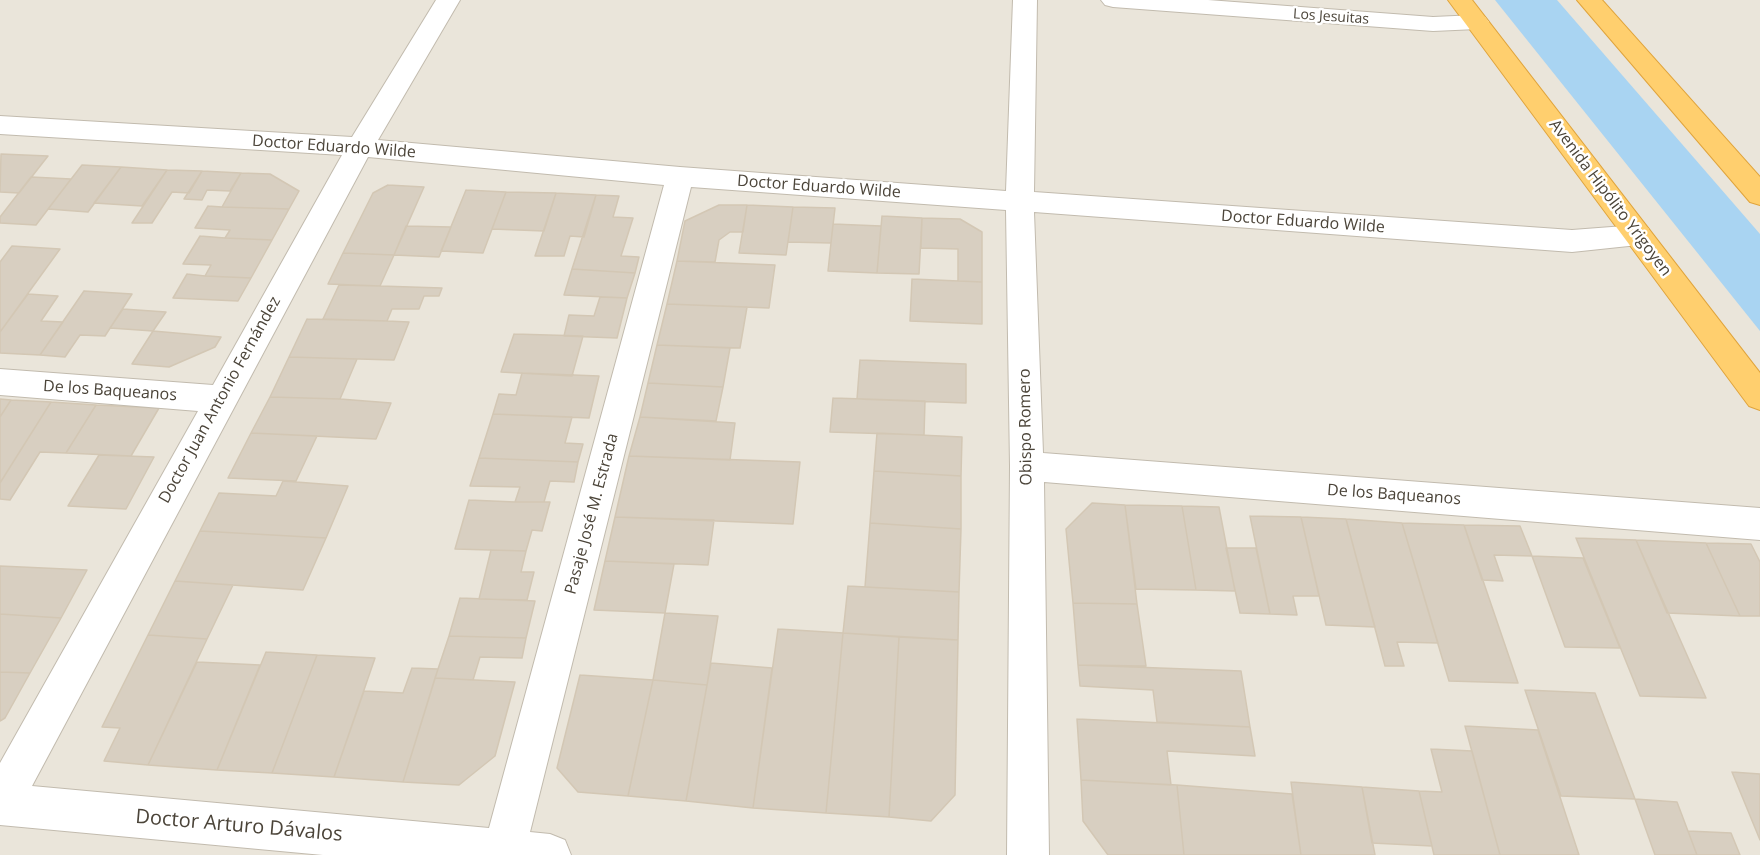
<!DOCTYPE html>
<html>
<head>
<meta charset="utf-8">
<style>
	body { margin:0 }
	canvas { display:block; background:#f6f3ec }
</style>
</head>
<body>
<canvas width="1760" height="855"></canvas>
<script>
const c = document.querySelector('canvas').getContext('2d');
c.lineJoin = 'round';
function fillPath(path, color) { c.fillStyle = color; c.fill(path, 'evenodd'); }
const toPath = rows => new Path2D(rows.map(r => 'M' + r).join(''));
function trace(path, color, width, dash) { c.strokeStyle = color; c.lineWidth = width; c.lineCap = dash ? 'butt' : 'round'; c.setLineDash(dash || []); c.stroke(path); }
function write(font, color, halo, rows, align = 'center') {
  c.font = font + ' "Open Sans",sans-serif'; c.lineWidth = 5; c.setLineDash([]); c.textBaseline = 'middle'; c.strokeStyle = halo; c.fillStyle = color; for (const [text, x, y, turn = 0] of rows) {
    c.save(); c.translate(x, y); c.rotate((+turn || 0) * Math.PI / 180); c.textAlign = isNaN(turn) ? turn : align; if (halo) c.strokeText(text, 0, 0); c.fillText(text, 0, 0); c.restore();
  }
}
const residential = toPath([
	[0,0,1760,0,1760,855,0,855]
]);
const water = toPath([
	[1495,0,1557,0,1760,234,1760,331]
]);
const building = toPath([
	[1,154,48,156,19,193,0,192,1,154],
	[82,165,121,167,88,212,48,209,82,165],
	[121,167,167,170,142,206,94,203,121,167],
	[167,170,202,171,189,193,172,192,152,223,132,223,167,170],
	[202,171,241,173,230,191,207,190,202,200,184,199,202,171],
	[241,173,270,174,299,191,289,209,222,207,241,173],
	[31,177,71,179,36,225,0,223,0,217,31,177],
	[388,185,424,187,394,255,343,253,373,193,388,185],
	[466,190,506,192,483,253,441,251,466,190],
	[506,192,556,193,544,231,492,229,506,192],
	[556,193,596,195,584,237,570,236,564,256,535,256,556,193],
	[596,195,619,196,613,217,633,218,621,256,639,257,635,273,572,269,596,195],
	[719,205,747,205,743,232,730,232,719,240,715,262,677,261,685,221,719,205],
	[747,205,793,207,786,255,739,253,747,205],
	[208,206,222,207,289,209,272,240,225,238,230,230,195,228,208,206],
	[793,207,835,208,831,243,788,242,793,207],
	[882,216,922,218,919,274,877,273,882,216],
	[922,218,960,219,982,232,982,282,958,281,958,249,921,248,922,218],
	[833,224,881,226,877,273,828,271,833,224],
	[406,226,451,227,439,257,394,255,406,226],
	[200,236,225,238,272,240,251,278,205,276,211,265,183,264,200,236],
	[12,246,60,249,0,332,0,262,12,246],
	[343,253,394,255,380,286,328,284,343,253],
	[677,261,775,265,769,308,667,304,677,261],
	[572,269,635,273,627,298,564,295,572,269],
	[187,274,205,276,251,278,238,301,173,298,187,274],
	[912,279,982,282,982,324,910,321,912,279],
	[339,285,380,286,442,288,439,296,424,296,419,309,392,309,387,321,323,319,339,285],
	[84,291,132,294,105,336,80,335,65,357,40,355,84,291],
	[28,294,58,296,41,321,63,322,40,355,0,353,0,332,28,294],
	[600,297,627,298,617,338,564,336,569,315,594,316,600,297],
	[667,304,747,307,740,348,657,345,667,304],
	[123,309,166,312,153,331,110,328,123,309],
	[307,319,387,321,409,322,394,360,289,357,307,319],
	[153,331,221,337,215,347,169,367,132,364,153,331],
	[514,334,583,336,572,376,501,372,514,334],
	[657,345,730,348,723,387,648,383,657,345],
	[289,357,357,359,340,399,270,397,289,357],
	[860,360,966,364,966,403,857,399,860,360],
	[522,373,599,376,589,418,493,414,499,394,516,395,522,373],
	[648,383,723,387,716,421,640,417,648,383],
	[270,397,340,399,391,403,376,439,251,433,270,397],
	[833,398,925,401,924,435,830,432,833,398],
	[0,399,11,400,0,417,0,399],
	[11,400,51,402,0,483,0,417,11,400],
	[51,402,96,405,66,453,40,452,10,500,0,499,0,483,51,402],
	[96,405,159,408,131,456,66,453,96,405],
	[493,414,572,417,565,443,583,444,578,462,479,458,493,414],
	[640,417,735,423,730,460,629,456,640,417],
	[251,433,317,436,296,481,228,478,251,433],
	[877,433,962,437,961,476,874,471,877,433],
	[99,455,154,457,126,509,68,506,99,455],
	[629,456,800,462,793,524,615,517,629,456],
	[479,458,578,462,574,482,550,481,544,502,515,502,520,487,470,486,479,458],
	[874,471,961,476,961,529,870,523,874,471],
	[283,481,348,486,326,538,200,531,219,493,276,496,283,481],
	[469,500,515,502,550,502,542,531,532,530,526,551,455,549,469,500],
	[1092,503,1125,505,1137,604,1073,603,1066,529,1092,503],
	[1125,505,1182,506,1196,590,1136,589,1125,505],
	[1182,506,1219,507,1235,591,1196,590,1182,506],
	[1250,516,1301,517,1319,596,1293,596,1297,615,1270,614,1250,516],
	[615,517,714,520,708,565,605,561,615,517],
	[1301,517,1346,519,1375,627,1326,625,1301,517],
	[1346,519,1402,523,1438,643,1397,642,1404,666,1385,666,1346,519],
	[870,523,961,529,959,592,865,587,870,523],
	[1402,523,1464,525,1518,683,1449,681,1402,523],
	[1464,525,1520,526,1532,556,1494,555,1503,581,1482,580,1464,525],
	[200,531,326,538,303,590,175,581,200,531],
	[1576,538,1636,540,1706,698,1640,696,1576,538],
	[1636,540,1706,543,1740,616,1667,613,1636,540],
	[1706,543,1751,544,1760,562,1760,616,1740,616,1706,543],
	[1226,548,1256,548,1270,614,1240,613,1226,548],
	[491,550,526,551,521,572,534,572,527,600,479,599,491,550],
	[1532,556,1583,558,1620,648,1565,647,1532,556],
	[605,561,674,564,665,613,594,610,605,561],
	[0,566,87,570,61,618,0,614,0,566],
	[175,581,233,585,207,639,148,635,175,581],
	[848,586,959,592,958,640,843,633,848,586],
	[460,598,535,601,526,638,449,636,460,598],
	[1073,603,1137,604,1146,666,1078,665,1073,603],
	[665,613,718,616,707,685,653,680,665,613],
	[0,614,61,618,30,673,0,672,0,614],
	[778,629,843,633,826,813,753,808,778,629],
	[843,633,899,637,889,817,826,813,843,633],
	[148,635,207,639,148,765,104,761,120,728,102,727,148,635],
	[449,636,526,638,522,658,480,657,473,680,435,678,449,636],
	[899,637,958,640,955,795,931,821,889,817,899,637],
	[266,652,317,655,272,773,217,770,266,652],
	[317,655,375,658,334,777,272,773,317,655],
	[197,662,260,665,217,770,148,765,197,662],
	[711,663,772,668,753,808,686,801,711,663],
	[1078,665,1241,671,1250,727,1157,722,1153,690,1080,686,1078,665],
	[412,668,438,669,403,782,334,777,364,691,403,693,412,668],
	[0,672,30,673,5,718,0,721,0,672],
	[580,675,653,680,628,796,578,792,557,768,580,675],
	[435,678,515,682,495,756,459,785,403,782,435,678],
	[653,680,707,685,686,801,628,796,653,680],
	[1525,690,1595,693,1635,799,1561,796,1525,690],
	[1077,719,1250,727,1255,756,1167,751,1171,785,1081,780,1077,719],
	[1465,726,1538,730,1579,855,1500,855,1465,726],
	[1431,749,1472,751,1500,855,1434,855,1419,791,1442,792,1431,749],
	[1732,772,1760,774,1760,840,1732,772],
	[1081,780,1177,785,1184,855,1108,855,1083,821,1081,780],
	[1291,782,1362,787,1375,855,1301,855,1291,782],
	[1177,785,1292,794,1301,855,1184,855,1177,785],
	[1362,787,1419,791,1432,846,1372,843,1362,787],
	[1635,799,1677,802,1697,855,1655,855,1635,799],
	[1688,831,1731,833,1740,855,1697,855,1688,831]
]);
const minor = toPath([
	[436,0,460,0,378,140,680,167,1006,191,1013,0,1037,0,1034,192,1572,230,1638,225,1648,228,1652,235,1648,242,1638,245,1572,252,1034,212,1043,453,1760,508,1760,540,1044,482,1049,855,1007,855,1010,466,1006,210,691,187,530,832,550,834,565,840,571,855,323,855,0,825,0,763,198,411,0,395,0,369,213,385,342,155,0,134,0,116,352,137,436,0],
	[368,157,664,185,489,828,32,786,368,157],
	[1101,0,1208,0,1433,17,1477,15,1485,17,1489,22,1485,27,1477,29,1433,31,1113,7,1105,5,1101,0]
]);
const highway = toPath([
	[1448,0,1472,0,1760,373,1760,410,1749,406,1448,0],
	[1577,0,1602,0,1760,177,1760,205,1750,202,1577,0]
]);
const farStreetnames = [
	["Los Jesuitas",1331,17,4]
];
const streetNames = [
	["Doctor Eduardo Wilde",334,147,4],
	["Doctor Eduardo Wilde",819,187,4],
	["Avenida Hipólito Yrigoyen",1610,198,53],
	["Doctor Eduardo Wilde",1303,222,4],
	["De los Baqueanos",110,391,4],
	["Doctor Juan Antonio Fernández",220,400,-61],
	["Obispo Romero",1026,427,-91],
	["De los Baqueanos",1394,495,4],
	["Pasaje José M. Estrada",592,514,-75]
];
const nearStreetnames = [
	["Doctor Arturo Dávalos",239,826,5]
];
fillPath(residential, '#eae5da');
fillPath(water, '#a9d4f2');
fillPath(building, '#d8cfc1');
trace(building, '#d3c7b4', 1.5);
trace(minor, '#c2bbae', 2);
trace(highway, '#e0a43c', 2);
fillPath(minor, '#fff');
fillPath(highway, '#ffcf6e');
write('14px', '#4b4439', '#fff', farStreetnames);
write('16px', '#4b4439', '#fff', streetNames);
write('20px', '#4b4439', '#fff', nearStreetnames);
</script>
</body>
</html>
